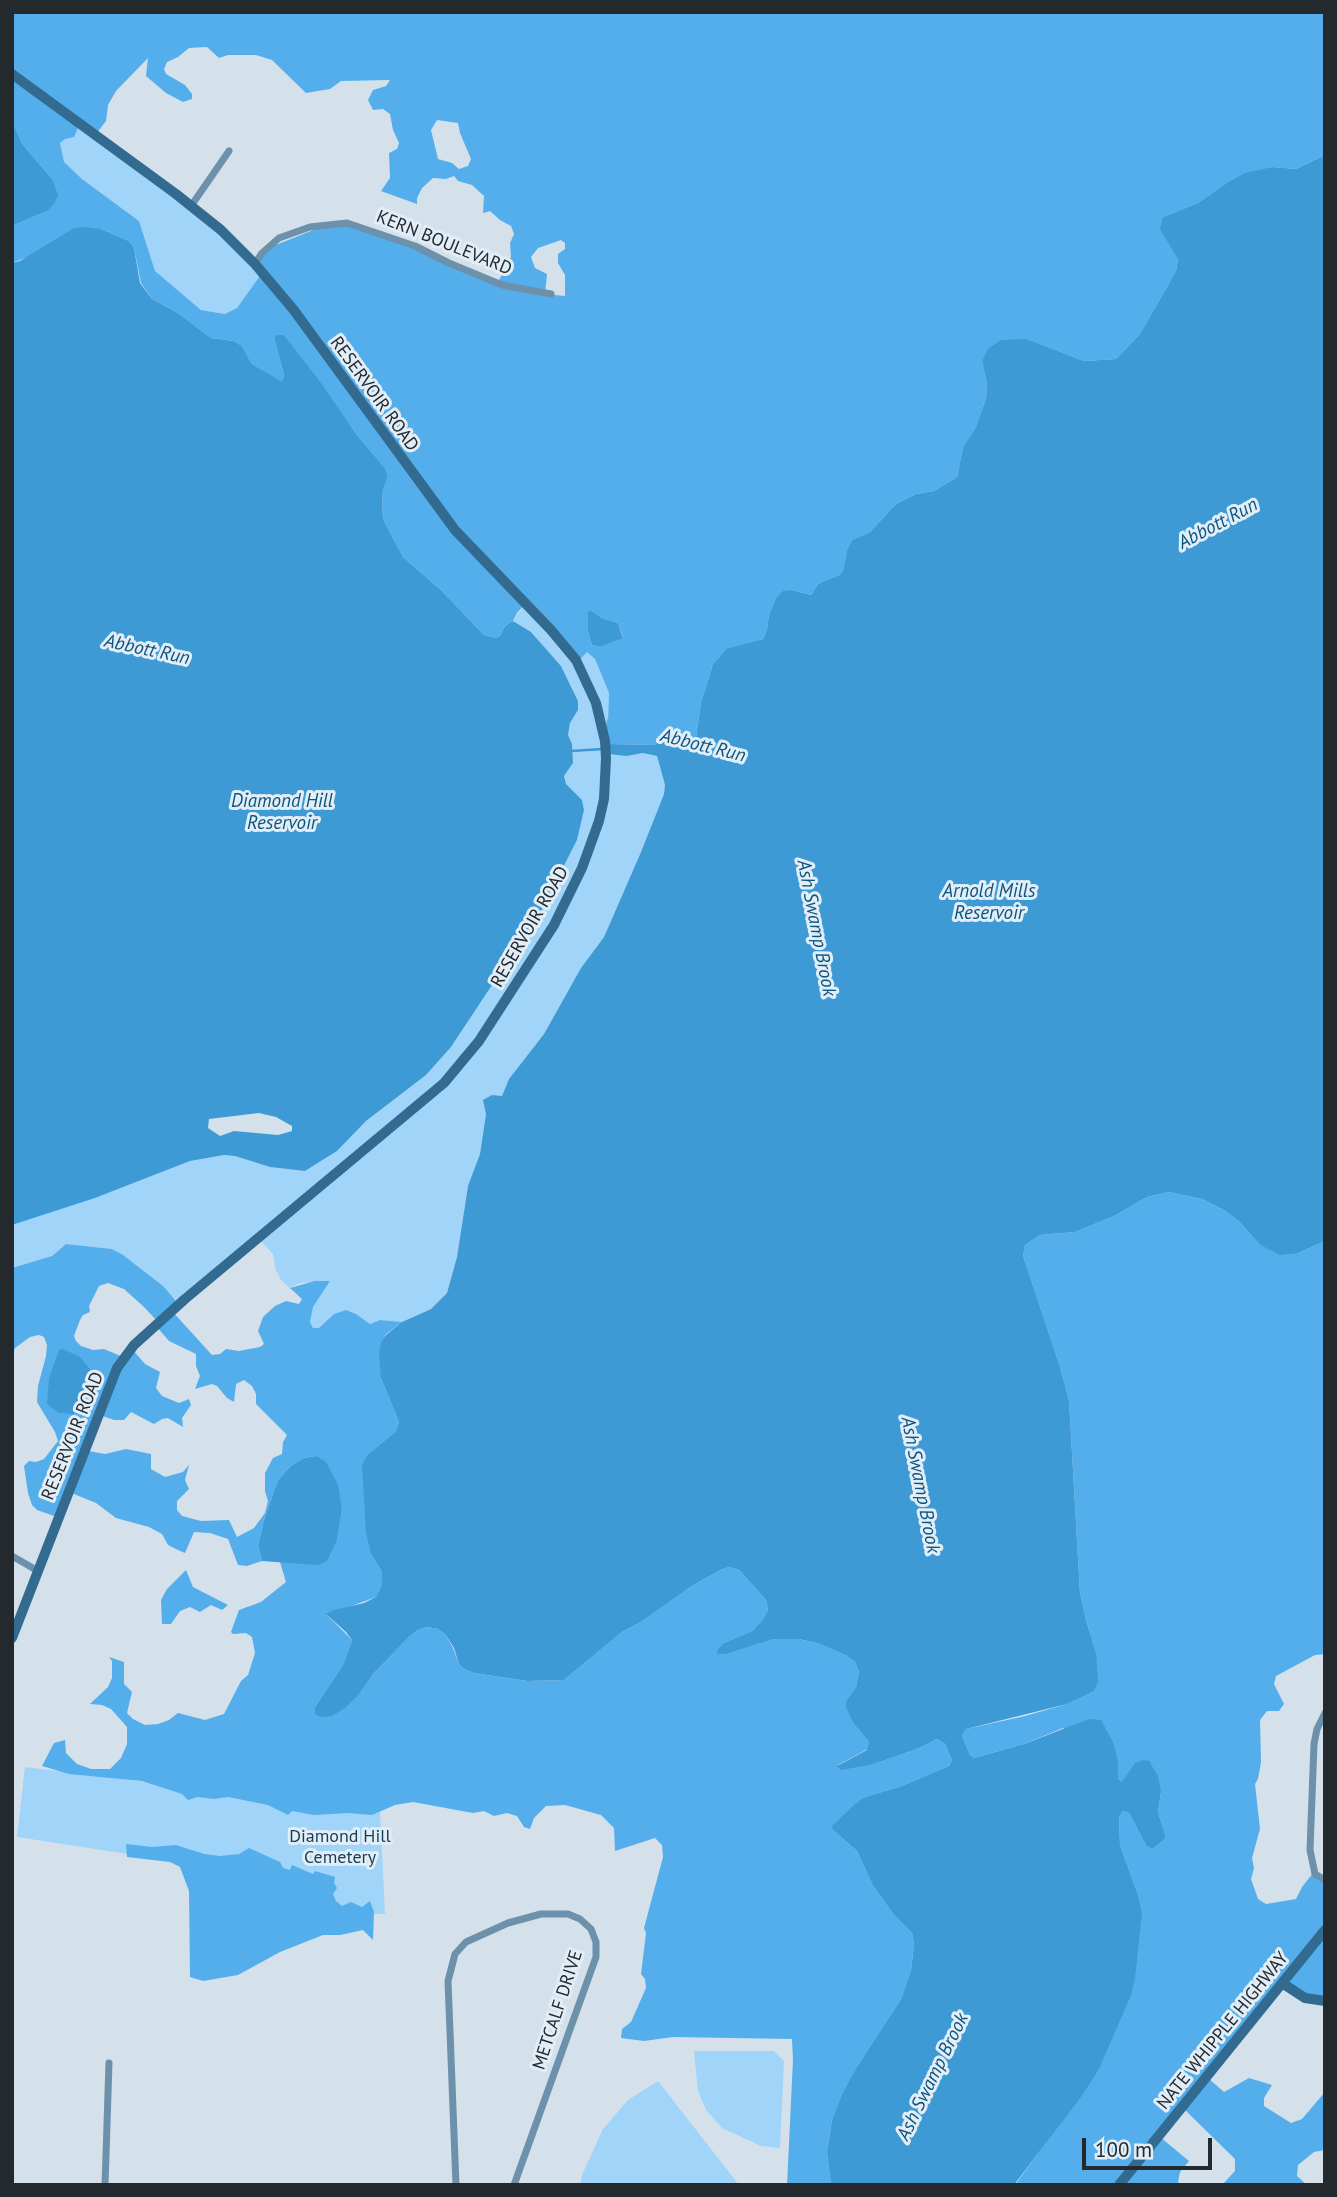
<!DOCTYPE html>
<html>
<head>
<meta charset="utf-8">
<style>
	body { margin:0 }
	#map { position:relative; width:1337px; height:2197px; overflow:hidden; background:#d4e1eb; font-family:"PT Sans",sans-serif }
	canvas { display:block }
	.frame { position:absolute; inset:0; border:14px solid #24292d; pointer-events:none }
	.scale { position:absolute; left:1082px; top:2138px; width:130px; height:32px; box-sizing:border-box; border:4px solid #24292d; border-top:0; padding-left:9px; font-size:21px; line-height:24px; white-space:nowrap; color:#24292d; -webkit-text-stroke:5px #e1eef8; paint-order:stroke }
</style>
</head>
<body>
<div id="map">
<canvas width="1337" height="2197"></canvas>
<div class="frame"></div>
<div class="scale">100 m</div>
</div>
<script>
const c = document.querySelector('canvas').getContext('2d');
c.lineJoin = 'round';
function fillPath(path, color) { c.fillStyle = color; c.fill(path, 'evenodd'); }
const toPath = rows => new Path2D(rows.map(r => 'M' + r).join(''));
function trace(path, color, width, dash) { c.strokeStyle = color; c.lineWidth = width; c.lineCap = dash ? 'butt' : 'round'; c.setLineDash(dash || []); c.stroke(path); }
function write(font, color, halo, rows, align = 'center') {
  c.font = font + ' "PT Sans",sans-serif'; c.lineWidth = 6; c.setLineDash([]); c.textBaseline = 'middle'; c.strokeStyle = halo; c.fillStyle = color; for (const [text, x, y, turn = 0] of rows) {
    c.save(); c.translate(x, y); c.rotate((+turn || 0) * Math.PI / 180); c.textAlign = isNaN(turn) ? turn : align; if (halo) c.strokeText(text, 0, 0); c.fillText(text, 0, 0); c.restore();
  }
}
const green = toPath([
	[80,123,189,204,262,273,237,308,225,314,201,310,155,271,139,221,82,179,64,162,60,143],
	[526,603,555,633,577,661,586,651,595,659,609,693,608,724,607,720,606,727,609,744,608,753,627,756,643,753,657,756,665,785,664,794,641,852,604,937,581,968,544,1034,509,1079,502,1096,492,1095,484,1100,486,1114,480,1154,468,1186,457,1258,447,1293,431,1309,402,1322,380,1320,370,1324,356,1314,346,1310,334,1314,319,1328,313,1328,310,1322,313,1307,330,1281,300,1283,291,1287,292,1290,281,1280,275,1268,273,1254,259,1239,179,1302,140,1268,112,1249,66,1244,52,1256,12,1268,12,1225,95,1198,190,1161,224,1155,235,1156,270,1167,305,1171,337,1151,366,1121,426,1075,451,1047,541,911,577,840,584,810,582,800,566,784,564,776,573,763,572,744,568,735,570,723,578,710,578,701,561,666,531,632,513,621],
	[25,1767,380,1811,385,1914,317,1913,317,1883,17,1837],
	[694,2051,774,2051,784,2061,780,2148,761,2146,722,2128,706,2110,698,2091],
	[658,2081,739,2185,580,2185,582,2175,603,2129,628,2100]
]);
const forest = toPath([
	[12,12,1325,12,1325,155,1296,169,1273,167,1225,184,1198,203,1163,217,1178,259,1176,271,1140,334,1116,359,1084,361,1027,339,982,361,987,384,986,398,976,427,963,447,957,477,934,491,916,494,896,504,870,532,852,540,847,550,843,571,839,575,818,584,811,595,792,590,776,598,769,615,767,629,763,639,725,650,713,664,701,703,695,744,689,744,659,736,657,745,609,744,606,727,607,718,608,721,609,693,595,659,587,652,578,661,526,603,517,613,513,621,505,626,500,636,496,638,484,635,442,591,403,557,383,519,382,494,388,476,385,468,356,434,284,335,274,338,284,375,282,383,252,364,242,346,234,341,211,338,178,313,152,299,141,283,134,248,129,241,101,229,12,263,12,226,47,211,52,179,23,145,12,121],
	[207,47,219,58,228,55,256,55,272,60,306,93,330,89,341,81,390,80,386,86,373,90,368,100,373,110,383,109,390,114,393,130,399,143,397,149,389,153,390,178,381,191,417,204,417,198,422,188,433,178,446,179,454,176,458,181,472,185,484,196,483,213,490,211,500,220,511,226,514,234,510,243,511,257,498,282,356,226,326,225,268,248,257,267,262,273,237,308,225,314,201,310,155,271,139,221,82,179,64,162,60,143,65,139,74,137,80,123,96,134,106,121,108,105,116,91,148,58,146,76,166,93,183,102,192,99,192,94,185,85,166,74,164,69,167,62,178,57,189,48],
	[437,120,458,123,460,133,471,159,468,166,459,169,452,163,438,159,431,130],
	[561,240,565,243,565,249,558,254,558,263,565,275,565,296,545,294,547,274,535,268,531,257,538,248],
	[592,611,602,618,618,623,623,637,600,647,592,645,588,632],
	[1169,1192,1202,1199,1224,1210,1240,1222,1259,1244,1298,1253,1325,1241,1325,1654,1315,1655,1276,1676,1274,1684,1284,1704,1279,1711,1267,1711,1260,1720,1261,1762,1258,1779,1255,1784,1260,1829,1252,1858,1254,1868,1251,1879,1258,1899,1266,1904,1296,1899,1302,1887,1313,1873,1325,1881,1325,2002,1286,1984,1208,2078,1224,2092,1249,2078,1272,2085,1264,2098,1264,2106,1291,2123,1302,2119,1325,2092,1325,2150,1314,2152,1298,2165,1297,2176,1307,2185,1222,2185,1235,2171,1235,2159,1185,2110,1160,2137,1189,2161,1180,2172,1178,2182,1181,2185,1015,2185,1098,2071,1137,1892,1120,1845,1119,1817,1123,1811,1129,1813,1147,1847,1153,1849,1166,1838,1158,1812,1161,1792,1122,1782,1118,1778,1118,1761,1063,1728,1024,1744,974,1758,970,1755,962,1736,966,1729,1025,1716,1067,1704,1093,1692,1096,1652,1087,1624,1080,1593,1069,1400,1060,1367,1023,1256,1025,1245,1040,1235,1075,1232,1116,1215,1147,1197],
	[66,1244,112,1249,123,1255,163,1286,177,1302,172,1311,212,1355,220,1354,226,1349,239,1351,260,1347,264,1344,258,1331,263,1317,275,1306,286,1301,299,1304,302,1299,290,1288,315,1281,330,1281,313,1307,310,1322,313,1328,319,1328,334,1314,346,1310,356,1314,370,1324,380,1320,402,1322,385,1335,381,1378,399,1422,395,1432,367,1455,371,1554,382,1572,382,1584,376,1597,327,1615,352,1640,343,1665,315,1707,360,1693,374,1673,410,1636,418,1630,427,1627,438,1629,445,1634,453,1648,459,1664,464,1669,474,1673,527,1681,564,1680,622,1632,641,1622,692,1586,720,1570,729,1567,739,1570,766,1600,768,1610,764,1620,752,1631,724,1643,727,1654,774,1639,799,1639,820,1644,847,1656,855,1662,859,1672,856,1687,846,1701,853,1723,869,1742,868,1749,838,1765,874,1764,917,1749,937,1739,945,1744,952,1760,949,1766,899,1787,865,1797,833,1830,857,1851,873,1886,894,1915,912,1933,914,1944,911,1970,901,1999,858,2065,832,2120,827,2152,831,2185,787,2185,793,2060,792,2039,673,2037,644,2041,621,2038,622,2029,631,2022,646,1988,645,1979,641,1974,646,1933,644,1928,663,1857,662,1845,655,1838,615,1851,614,1828,601,1815,565,1805,546,1806,534,1818,530,1829,524,1827,517,1816,507,1813,494,1816,484,1811,473,1813,413,1802,395,1805,372,1815,348,1813,314,1815,292,1811,288,1815,268,1805,228,1797,214,1799,198,1797,188,1800,182,1794,142,1781,69,1774,42,1766,54,1743,65,1740,66,1753,77,1764,91,1769,110,1769,121,1758,127,1744,127,1727,111,1709,102,1705,90,1704,108,1687,112,1678,112,1661,109,1657,124,1662,124,1684,132,1692,127,1713,133,1719,145,1725,158,1724,169,1720,178,1713,205,1720,224,1714,241,1681,248,1675,255,1653,252,1637,246,1633,233,1634,231,1632,239,1610,261,1602,286,1582,280,1562,337,1539,342,1510,316,1456,304,1458,292,1465,278,1480,264,1520,258,1546,262,1561,247,1566,238,1565,228,1539,210,1533,194,1532,185,1553,180,1551,168,1545,162,1534,149,1527,116,1518,96,1503,69,1492,57,1517,37,1510,32,1505,28,1493,24,1466,29,1461,36,1462,44,1459,58,1441,55,1432,37,1402,38,1386,46,1356,47,1345,44,1337,39,1335,30,1337,15,1348,12,1354,12,1268,52,1256],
	[108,1283,124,1289,144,1307,157,1321,156,1326,169,1341,196,1354,196,1366,200,1376,195,1389,212,1384,217,1386,227,1398,234,1402,236,1384,244,1380,252,1386,256,1394,256,1404,287,1435,283,1442,282,1454,273,1458,265,1473,265,1491,268,1501,265,1513,254,1528,237,1537,229,1520,201,1521,182,1516,177,1510,177,1501,189,1489,185,1480,189,1465,183,1472,165,1477,151,1469,151,1454,126,1449,105,1454,83,1450,97,1414,114,1420,124,1420,131,1412,154,1424,162,1419,168,1418,183,1427,182,1418,191,1405,189,1399,179,1403,162,1396,156,1388,160,1372,145,1364,132,1349,123,1357,104,1349,93,1350,81,1346,76,1341,74,1336,80,1320,83,1315,90,1312,89,1306,99,1286],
	[186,1570,193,1587,228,1605,222,1610,211,1605,200,1612,190,1607,180,1611,171,1624,162,1624,161,1600,167,1589],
	[126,1844,152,1847,176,1845,204,1854,220,1856,239,1854,249,1848,280,1862,283,1868,290,1870,292,1865,313,1874,315,1871,335,1877,334,1883,337,1888,333,1894,336,1901,342,1906,351,1902,362,1907,370,1901,374,1912,373,1940,363,1930,340,1935,323,1935,280,1952,238,1975,203,1981,190,1977,189,1891,180,1867,170,1862,127,1857]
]);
const water = toPath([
	[12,121,23,145,52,179,58,195,54,204,47,211,12,226],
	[1325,155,1325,1241,1298,1253,1280,1255,1259,1244,1240,1222,1224,1210,1202,1199,1169,1192,1147,1197,1116,1215,1075,1232,1040,1235,1025,1245,1023,1256,1060,1367,1069,1400,1080,1593,1087,1624,1096,1652,1098,1682,1093,1692,1067,1704,966,1729,962,1736,970,1755,974,1758,1024,1744,1089,1719,1101,1720,1113,1742,1118,1761,1118,1778,1122,1782,1135,1763,1143,1760,1149,1761,1158,1776,1161,1792,1158,1812,1166,1838,1153,1849,1147,1847,1129,1813,1123,1811,1119,1817,1120,1845,1137,1892,1142,1913,1135,1978,1131,1995,1098,2071,1081,2097,1014,2185,831,2185,827,2152,832,2120,843,2093,858,2065,901,1999,911,1970,914,1944,912,1933,894,1915,873,1886,857,1851,833,1830,832,1826,854,1805,865,1797,899,1787,949,1766,952,1760,945,1744,937,1739,917,1749,874,1764,841,1770,837,1766,867,1750,869,1742,853,1723,846,1707,846,1701,856,1687,859,1672,855,1662,847,1656,820,1644,799,1639,774,1639,727,1654,717,1654,718,1649,724,1643,752,1631,763,1620,768,1610,766,1600,739,1570,729,1567,720,1570,692,1586,641,1622,622,1632,564,1680,527,1681,474,1673,464,1669,459,1664,454,1648,445,1634,438,1629,427,1627,418,1630,410,1636,374,1673,360,1693,345,1708,332,1716,321,1717,315,1714,315,1707,343,1665,352,1640,346,1632,326,1614,334,1610,364,1603,376,1597,382,1584,382,1572,371,1554,366,1532,362,1465,367,1455,395,1432,399,1422,381,1378,379,1354,381,1343,386,1335,402,1322,431,1309,447,1293,457,1257,468,1186,480,1154,486,1114,483,1100,492,1095,502,1096,509,1079,544,1034,581,968,604,937,641,852,664,794,665,785,657,756,643,753,627,756,608,754,609,744,656,745,659,735,689,744,695,744,701,703,713,664,726,649,763,639,767,629,769,615,776,598,783,591,792,590,811,595,818,584,839,575,843,571,847,550,852,540,870,532,896,504,916,494,934,491,957,477,963,447,976,427,986,398,987,384,982,361,988,349,1001,340,1027,339,1084,361,1116,359,1140,334,1176,271,1178,259,1160,229,1163,217,1198,203,1225,184,1245,173,1273,167,1296,169],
	[85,227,101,229,129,241,134,248,140,283,152,299,178,313,211,338,234,341,242,346,252,364,282,382,284,375,274,338,277,335,284,335,321,383,356,434,385,468,388,476,382,494,383,519,403,557,442,591,484,635,496,638,500,636,505,626,513,621,531,632,561,666,578,701,578,710,570,723,568,735,572,744,573,763,564,776,566,784,582,800,584,810,577,840,541,911,451,1047,426,1075,366,1121,337,1151,305,1171,270,1167,235,1156,224,1155,190,1161,95,1198,12,1225,12,263,20,261,74,228],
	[259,1113,276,1117,292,1126,292,1131,278,1135,234,1131,220,1136,208,1128,209,1119],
	[592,611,602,618,618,623,623,638,600,647,592,645,588,632,588,612],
	[63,1349,80,1357,90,1369,84,1394,74,1414,59,1413,47,1404,49,1378,59,1350],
	[316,1456,326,1462,338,1485,342,1510,337,1540,327,1561,318,1565,262,1561,258,1546,264,1520,278,1480,292,1465,304,1458]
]);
const stream = toPath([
	[571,751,603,749]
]);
const street = toPath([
	[191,206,229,151],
	[255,264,262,253,279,238,310,227,347,223,415,246,449,263,502,285,551,294],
	[12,1556,38,1571],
	[1325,1713,1317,1729,1314,1744,1310,1850,1315,1874,1325,1880],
	[105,2185,109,2063],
	[456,2185,448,1981,455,1954,466,1942,508,1923,541,1914,568,1914,580,1919,591,1929,596,1942,596,1957,514,2185]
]);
const secondary = toPath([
	[12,74,176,194,221,230,255,264,293,309,455,530,551,630,576,660,596,703,605,741,606,758,604,799,599,821,582,868,554,925,479,1041,444,1083,185,1299,134,1345,117,1368,12,1638],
	[1282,1983,1305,1998,1325,2001],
	[1119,2185,1325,1930]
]);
const streetNames = [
	["KERN BOULEVARD",444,243,22],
	["RESERVOIR ROAD",374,394,54],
	["RESERVOIR ROAD",530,927,-60],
	["RESERVOIR ROAD",73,1436,-68],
	["METCALF DRIVE",558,2010,-72],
	["NATE WHIPPLE HIGHWAY",1223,2031,-51]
];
const parkNames = [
	["Diamond Hill",340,1837],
	["Cemetery",340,1858]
];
const waterNames = [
	["Abbott Run",1218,524,-28],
	["Abbott Run",147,650,12],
	["Abbott Run",703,746,14],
	["Diamond Hill",282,802],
	["Reservoir",282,824],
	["Arnold Mills",989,892],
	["Reservoir",989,914],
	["Ash Swamp Brook",816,928,79],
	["Ash Swamp Brook",920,1485,79],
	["Ash Swamp Brook",933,2077,-64]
];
fillPath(green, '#a0d4f9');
fillPath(forest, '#53aeeb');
fillPath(water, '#3d9ad5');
trace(stream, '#3d9ad5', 2.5);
trace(street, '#6e91ab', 7);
trace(secondary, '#336b90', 10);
write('18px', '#24292d', '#e1eef8', streetNames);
write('18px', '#173d56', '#e1eef8', parkNames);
write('italic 19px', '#0d547c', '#e1eef8', waterNames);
</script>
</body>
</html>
